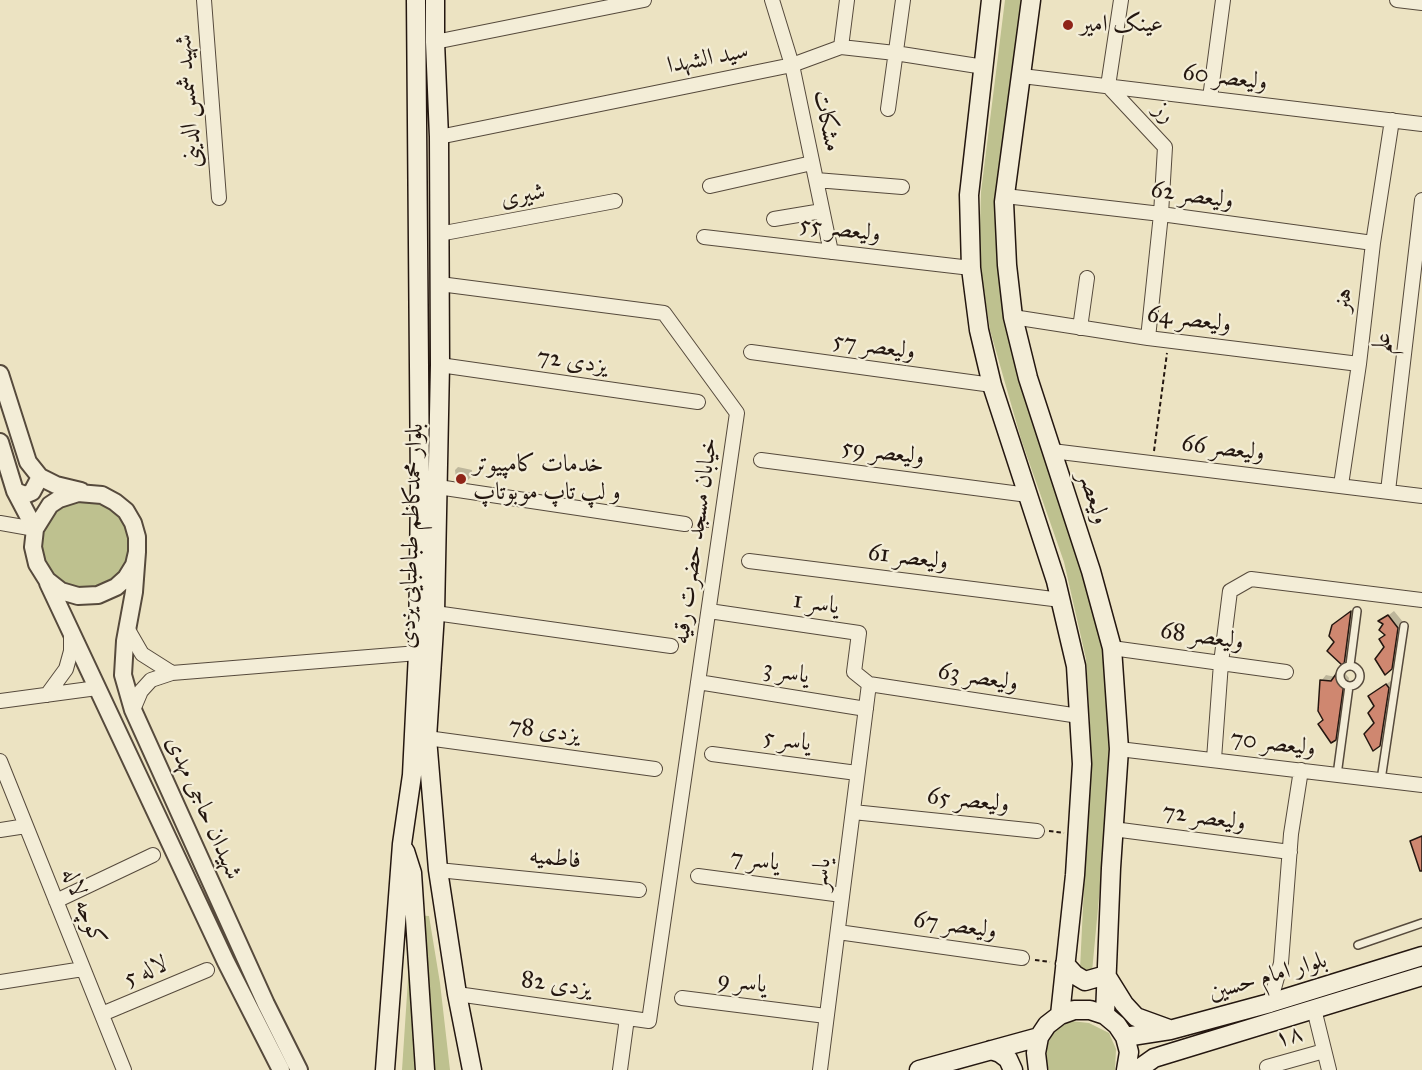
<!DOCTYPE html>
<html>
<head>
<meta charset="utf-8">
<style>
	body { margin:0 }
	canvas { display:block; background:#ece3c2 }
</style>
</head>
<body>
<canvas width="1422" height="1070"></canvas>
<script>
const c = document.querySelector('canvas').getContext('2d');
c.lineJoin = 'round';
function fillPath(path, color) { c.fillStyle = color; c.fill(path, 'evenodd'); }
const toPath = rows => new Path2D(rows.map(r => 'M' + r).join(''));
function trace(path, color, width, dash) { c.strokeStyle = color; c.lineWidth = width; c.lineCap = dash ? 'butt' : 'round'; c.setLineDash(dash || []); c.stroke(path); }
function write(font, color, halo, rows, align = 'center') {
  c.font = font + ' "IM FELL Great Primer",Amiri,serif'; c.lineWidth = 4.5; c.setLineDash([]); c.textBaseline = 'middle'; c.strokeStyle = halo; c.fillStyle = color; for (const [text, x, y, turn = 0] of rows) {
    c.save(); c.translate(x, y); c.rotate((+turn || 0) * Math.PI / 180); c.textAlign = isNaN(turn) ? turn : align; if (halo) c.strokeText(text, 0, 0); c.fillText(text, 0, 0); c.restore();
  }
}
const green = toPath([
	[1005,0,1023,0,997,232,1088,584,1104,659,1110,750,1107,812,1092,972,1087,974,1080,969,1091,742,1086,659,1064,562,1021,439,990,330,979,258,981,192],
	[89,497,121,514,131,533,129,562,118,580,93,592,47,580,38,550,43,524,54,509],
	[414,915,429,916,440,983,450,1070,402,1070,411,934],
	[1071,1021,1089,1023,1109,1033,1116,1049,1115,1070,1049,1070,1046,1063,1047,1045,1055,1030]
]);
const shadow = toPath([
	[458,467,472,470,471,477,467,481,456,479,455,470],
	[1356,608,1348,659,1343,664,1336,642,1339,620],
	[1394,611,1403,622,1397,662,1391,668,1385,647,1385,624,1381,621],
	[1342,670,1349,678,1341,733,1335,738,1324,720,1321,681,1326,675,1336,677],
	[1392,680,1394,682,1385,739,1379,745,1375,723,1376,706,1370,696]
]);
const building = toPath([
	[1351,611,1344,665,1343,666,1327,651,1334,642,1329,636,1332,625,1351,611],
	[1388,615,1398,628,1392,669,1385,675,1375,659,1384,647,1379,639,1385,635,1379,630,1383,624,1378,621,1388,615],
	[1336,674,1344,683,1336,740,1331,743,1318,724,1323,720,1318,711,1320,680,1331,681,1336,674],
	[1386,684,1389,688,1380,746,1373,751,1364,734,1374,723,1368,713,1374,706,1368,696,1386,684],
	[1422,836,1422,871,1420,871,1410,841,1422,836]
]);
const path = toPath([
	[1154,451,1167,353],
	[697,525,709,527],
	[1049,831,1064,833],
	[1035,960,1050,962]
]);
const service = toPath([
	[1350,665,1357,611],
	'1340 676a10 10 0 1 1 20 0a10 10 0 1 1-20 0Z',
	[1337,775,1349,686],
	[1381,780,1404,626],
	[1358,945,1422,923]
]);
const minor = toPath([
	[204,0,219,198],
	[772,0,792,65,831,252],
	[1121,0,1108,86,1165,147,1161,214,1148,338],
	[1397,0,1422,3],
	[435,42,644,0],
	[841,47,847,0],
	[1022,76,1422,124],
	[1210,98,1223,0],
	[888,109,903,0],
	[439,137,792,65,841,47,895,53,984,67],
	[816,180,902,187],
	[710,186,812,163],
	[1005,196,1161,214,1373,243],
	[774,219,822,211],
	[439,234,615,201],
	[704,237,971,268],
	[440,284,664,313,737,413,649,1021,457,994],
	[1013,317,1148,338,1359,364],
	[1080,328,1087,278],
	[751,352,992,385],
	[440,365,698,402],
	[1052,451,1422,496],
	[761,460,1028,495],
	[1341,485,1359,364,1373,243,1392,120],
	[438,487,685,524],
	[1388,491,1422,200],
	[0,523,35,529],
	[749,561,1061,600],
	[709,611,859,633,854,672,869,684,1079,716],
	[435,613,671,646],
	[127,628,142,654,172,673],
	[1112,648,1286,672],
	[698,682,866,709],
	[47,695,66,669,71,651,71,635],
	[0,701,97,688],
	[133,710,141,691,151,680,172,673,418,653],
	[427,738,655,769],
	[1119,749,1422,785],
	[712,754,857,773],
	[1214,759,1221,663,1230,591,1251,579,1422,600],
	[0,761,124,1070],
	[853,812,1037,831],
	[1113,829,1290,852],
	[0,830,26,826],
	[438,870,639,890],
	[698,876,842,895],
	[56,901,153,855],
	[838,932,1022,958],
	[0,982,83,969],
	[682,998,826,1016],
	[1270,1003,1281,963,1291,834,1301,770],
	[1314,1009,1329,1070],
	[102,1014,207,970],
	[1267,1067,1324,1051],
	[620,1070,627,1018],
	[820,1070,869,684]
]);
const tertiary = toPath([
	[0,374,28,462,40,477,56,485,81,491],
	[0,442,15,491,35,529],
	[15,491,25,495,32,492,40,477],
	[137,552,134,565,126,578,116,587,98,595,78,596,61,591,47,580,37,564,33,547,35,529,50,505,59,499,78,493,102,495,115,502,126,511,133,523,137,537,137,552,134,592,125,641,123,675,133,710,266,1004,299,1070],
	[48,583,226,962,281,1070]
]);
const secondary = toPath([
	[435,0,435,42,439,137,440,365,435,613,427,738,438,870,457,994,472,1070],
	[991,0,969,195,971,268,979,330,992,385,1056,581,1076,666,1082,764,1075,875,1060,1015],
	[1031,0,1004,202,1007,265,1013,317,1028,378,1091,571,1112,648,1119,749,1111,868,1105,1015],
	[405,851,412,873,425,1070],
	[1065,964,1075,975,1085,981,1106,975,1124,1004,1136,1017,1169,1029],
	[1125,1037,1170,1030,1270,1003,1422,956],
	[991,1050,1000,1053,1008,1059,1013,1070],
	[385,1070,402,844,412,775,418,653,420,488,416,0],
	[919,1070,1039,1037],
	[1038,1070,1036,1053,1039,1037,1047,1025,1060,1015,1074,1010,1090,1010,1105,1015,1117,1025,1125,1037,1129,1052,1126,1070],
	[1137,1070,1154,1058,1422,976]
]);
const markers = [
	[1068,25,6,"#8f2418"],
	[461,479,6,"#8f2418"]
];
const poiNames = [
	["عینک امیر",1080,25],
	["خدمات کامپیوتر",473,465],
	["و لپ تاپ موبوتاپ",473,493]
];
const streetNames = [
	["سید الشهدا",708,59,-11],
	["ولیعصر 60",1225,78,7],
	["شهید شمس الدینی",189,101,-94],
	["رز",1164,113,47],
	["مشکات",826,121,78],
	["شیری",523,196,-11],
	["ولیعصر 62",1192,196,8],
	["ولیعصر 55",840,230,7],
	["هنر",1344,300,-84],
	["ولیعصر 64",1189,320,7],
	["علم",1383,343,-83],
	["ولیعصر 57",874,347,8],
	["یزدی 72",572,362,8],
	["ولیعصر 66",1223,449,7],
	["ولیعصر 59",883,453,7],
	["ولیعصر",1093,498,72],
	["بلوار محمدکاظم طباطبایی یزدی",412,536,-88],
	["خیابان مسجد حضرت رقیه",696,541,-82],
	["ولیعصر 61",908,558,7],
	["یاسر 1",816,604,8],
	["ولیعصر 68",1202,637,8],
	["یاسر 3",786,673,9],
	["ولیعصر 63",978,678,9],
	["یزدی 78",544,731,8],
	["یاسر 5",787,741,8],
	["ولیعصر 70",1273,744,7],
	["ولیعصر 65",968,801,6],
	["شهیدان حاجی مهدی",203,808,66],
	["ولیعصر 72",1204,818,8],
	["فاطمیه",555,859,6],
	["یاسر 7",755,861,7],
	["یاسر",822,874,-83],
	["کوچه لاله",83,907,68],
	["ولیعصر 67",955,926,8],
	["لاله 5",146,972,-23],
	["بلوار امام حسین",1268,977,-16],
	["یاسر 9",742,983,7],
	["یزدی 82",556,985,8],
	["۱۸",1289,1037,-16]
];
fillPath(green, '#bec18f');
fillPath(shadow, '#0003');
fillPath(building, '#cf8770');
trace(building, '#241710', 1.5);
trace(service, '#564a3c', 10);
trace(minor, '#564a3c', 16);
trace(tertiary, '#564a3c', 20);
trace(secondary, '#241710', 21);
trace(path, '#241710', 2, [4.5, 3]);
trace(service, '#f3edd7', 7);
trace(minor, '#f3edd7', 14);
trace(tertiary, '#f3edd7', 16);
trace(secondary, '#f3edd7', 18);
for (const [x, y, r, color] of markers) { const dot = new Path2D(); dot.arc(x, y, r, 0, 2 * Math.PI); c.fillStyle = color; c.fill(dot); trace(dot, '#f3edd7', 2); }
write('24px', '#241710', '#f3edd7', poiNames, 'left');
write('24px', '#241710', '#f3edd7', streetNames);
</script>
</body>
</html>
